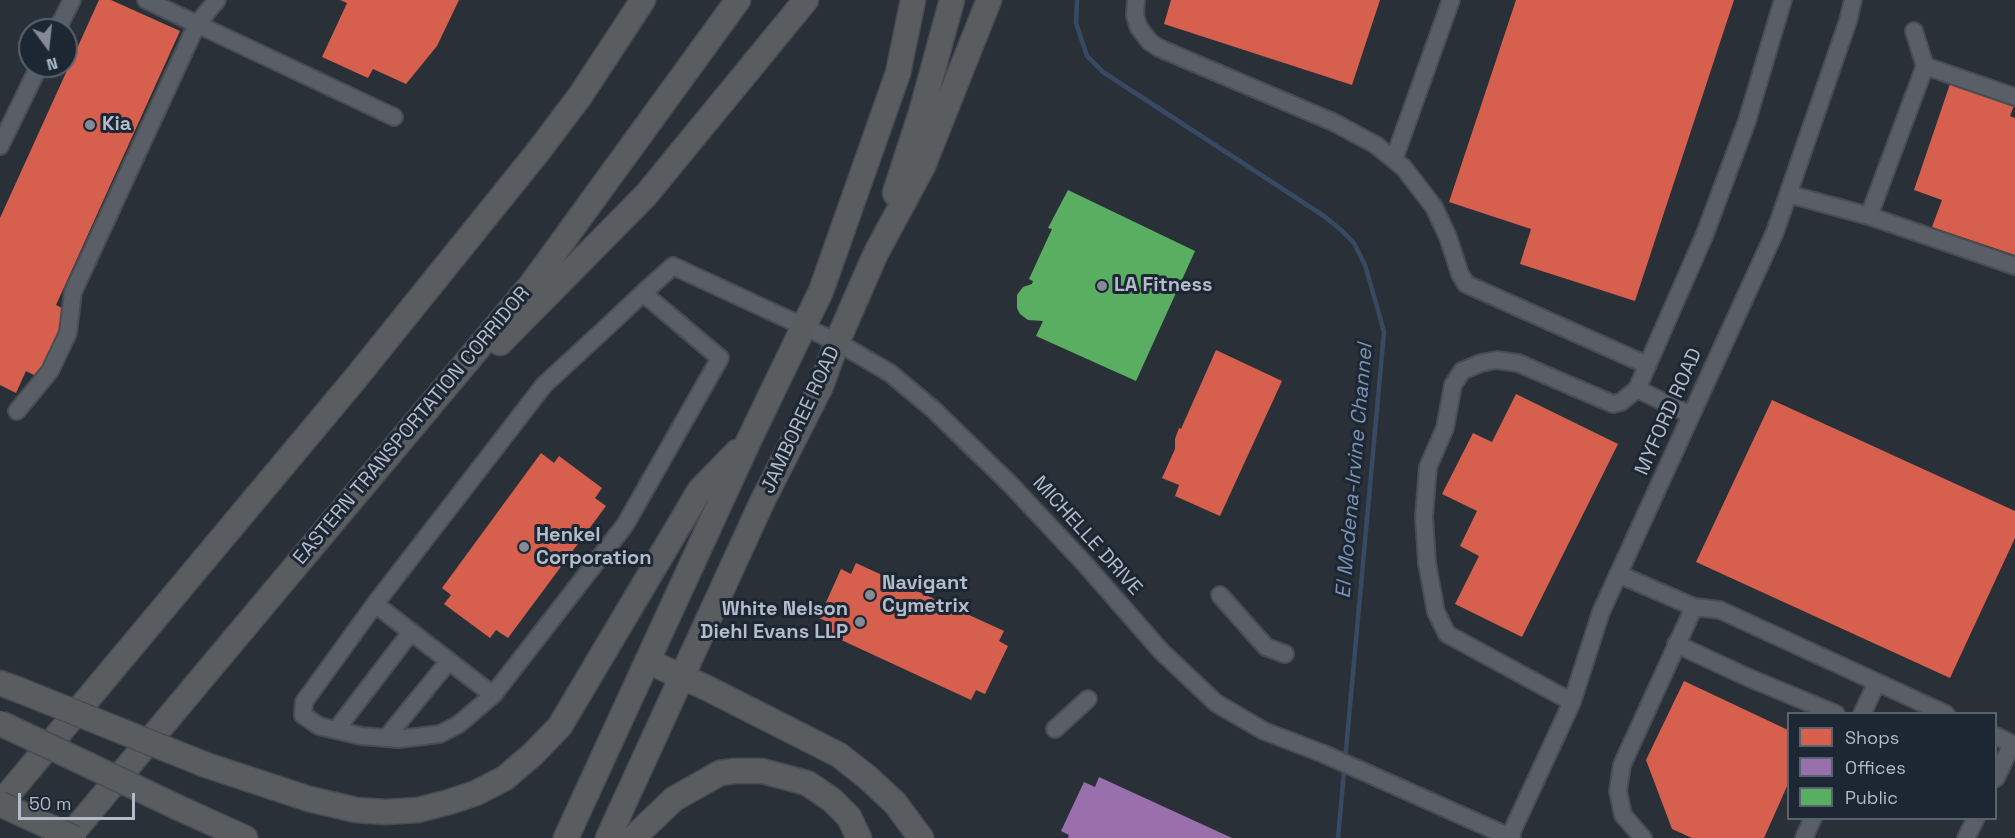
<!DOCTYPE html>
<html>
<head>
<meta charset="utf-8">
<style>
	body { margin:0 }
	#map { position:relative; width:2015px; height:838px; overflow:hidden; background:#2a3038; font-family:"Space Grotesk",sans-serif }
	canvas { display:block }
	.legend { position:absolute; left:1787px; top:712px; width:210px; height:108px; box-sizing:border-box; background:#1d2633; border:2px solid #59626f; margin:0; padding:8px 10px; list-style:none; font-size:18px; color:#b4bcc9 }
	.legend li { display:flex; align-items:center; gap:12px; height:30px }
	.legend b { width:30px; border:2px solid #59626f }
	.north { position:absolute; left:18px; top:18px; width:60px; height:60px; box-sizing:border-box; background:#1d2633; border:2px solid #59626f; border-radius:50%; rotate:165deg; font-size:16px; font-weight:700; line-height:24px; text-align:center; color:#b4bcc9 }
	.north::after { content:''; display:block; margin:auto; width:21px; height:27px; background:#848b96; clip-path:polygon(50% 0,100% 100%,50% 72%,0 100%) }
	.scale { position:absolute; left:18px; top:793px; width:117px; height:27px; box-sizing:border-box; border:3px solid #b4bcc9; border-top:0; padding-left:8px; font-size:18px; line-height:21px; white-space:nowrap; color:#b4bcc9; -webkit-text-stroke:4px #1d2633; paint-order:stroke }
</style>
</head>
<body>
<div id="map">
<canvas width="2015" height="838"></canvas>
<ul class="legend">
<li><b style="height:16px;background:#d6604d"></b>Shops</li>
<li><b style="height:16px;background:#9970ab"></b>Offices</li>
<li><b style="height:16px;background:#5aae61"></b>Public</li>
</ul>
<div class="north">N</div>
<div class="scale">50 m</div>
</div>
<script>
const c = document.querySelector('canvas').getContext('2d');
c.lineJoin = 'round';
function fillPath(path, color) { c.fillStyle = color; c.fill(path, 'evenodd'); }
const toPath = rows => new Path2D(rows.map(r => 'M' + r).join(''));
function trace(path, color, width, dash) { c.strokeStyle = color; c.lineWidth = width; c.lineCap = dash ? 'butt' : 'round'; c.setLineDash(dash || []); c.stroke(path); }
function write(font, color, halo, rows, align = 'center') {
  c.font = font + ' "Space Grotesk",sans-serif'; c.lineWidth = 6; c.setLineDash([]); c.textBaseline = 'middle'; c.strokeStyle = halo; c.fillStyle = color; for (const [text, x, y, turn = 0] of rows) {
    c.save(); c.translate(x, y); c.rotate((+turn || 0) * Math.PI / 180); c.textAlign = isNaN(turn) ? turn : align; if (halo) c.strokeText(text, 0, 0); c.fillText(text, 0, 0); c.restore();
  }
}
const shops = toPath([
	[99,0,111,0,180,31,56,305,70,312,38,377,26,371,16,393,0,385,0,218],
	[340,0,459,0,437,46,406,84,373,69,368,78,322,57,347,3],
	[1171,0,1380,0,1352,85,1164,24],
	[1516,0,1734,0,1635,301,1520,264,1531,229,1449,202],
	[1951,81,2015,103,2010,116,2015,118,2015,255,1932,227,1942,200,1914,190],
	[1216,350,1282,381,1220,516,1175,496,1179,485,1162,478,1175,449,1175,439,1179,428,1181,429],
	[1516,394,1618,444,1522,637,1455,604,1479,556,1460,546,1477,511,1442,494,1473,433,1492,442],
	[1772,400,2015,511,2015,538,1950,678,1696,562],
	[541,453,554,463,559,456,602,488,595,498,606,506,508,638,496,630,490,638,444,604,451,595,442,588],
	[856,563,1004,631,999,641,1008,646,985,694,976,690,971,700,824,632,828,622,819,618,841,569,851,574],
	[1684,681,1788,730,1788,784,1764,838,1692,838,1672,829,1646,760]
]);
const offices = toPath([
	[1099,777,1232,838,1068,838,1069,835,1061,831,1084,782,1095,787]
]);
const public = toPath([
	[1068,190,1195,251,1136,381,1036,336,1043,321,1028,320,1020,314,1017,308,1017,295,1023,287,1032,284,1033,281,1029,279,1052,229,1048,228]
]);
const stream = toPath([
	[1077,0,1076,23,1087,56,1103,72,1324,216,1341,230,1354,243,1365,265,1378,310,1384,332,1338,838]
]);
const minor = toPath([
	[146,0,394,117],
	[1136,0,1135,16,1139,28,1150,42,1159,48,1333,122,1376,145,1404,168,1434,207,1448,237,1460,274,1466,284,1647,365],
	[57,30,72,0],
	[1914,31,1925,66,1869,216,2015,266],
	[1925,66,2015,97],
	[0,146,39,66],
	[1394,159,1451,0],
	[1788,194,1869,216],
	[643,293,720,358,625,525,493,695,375,604,544,385,609,325,643,293,673,266,837,342,890,373,934,410,1011,485,1084,563,1161,651,1216,703,1264,731,1324,754,1512,838],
	[1637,389,1691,415],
	[17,411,50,371,68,333,73,292,197,24,217,0],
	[1618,574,1694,607,1622,765,1618,791,1623,815,1643,838],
	[1220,595,1266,647,1285,654],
	[375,604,304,702,303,715,319,726,361,736,399,739,440,734,459,724,493,695],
	[1694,607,1720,610,1946,714],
	[1676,644,1747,677,1836,714],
	[1572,702,1447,634,1436,612,1427,563,1424,517,1428,467,1445,428,1453,385,1462,371,1481,363,1497,360,1518,363,1613,404,1621,402,1637,389,1705,234,1747,121,1783,0],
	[1862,714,1877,682],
	[1055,729,1088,699],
	[336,730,411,632],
	[1996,736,2012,744,1996,778],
	[386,738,449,661],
	[1509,838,1572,702,1601,612,1775,232,1848,21,1853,0],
	[1804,838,1813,818],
	[1966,838,1976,818]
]);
const highway = toPath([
	[895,193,921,113,952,0],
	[500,343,646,195,806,0],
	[647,661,707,688,839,755,867,777,895,803,921,838],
	[0,683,19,690],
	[206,765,309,799,356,810,385,812,418,810,449,802,476,793,505,778,533,754,560,726,700,490,737,452],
	[0,804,355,379,537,153,580,96,643,0],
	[179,808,245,838],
	[68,838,531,285,738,0],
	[566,838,750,438,821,291,898,73,913,0],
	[608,838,762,502,821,386,837,342,876,253,923,166,989,0],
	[633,838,674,799,720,773,735,771,762,771,807,783,832,800,849,817,859,838]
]);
const highwayBridge = toPath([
	[19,690,206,765],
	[0,723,179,808],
	[0,804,74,838]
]);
const markers = [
	[90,125,6,"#848b96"],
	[1102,286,6,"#848b96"],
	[524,547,6,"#848b96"],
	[870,595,6,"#848b96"],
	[860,622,6,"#848b96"]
];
const poiNames = [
	["Kia",102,125],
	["LA Fitness",1114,286],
	["Henkel",536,536],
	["Corporation",536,559],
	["Navigant",882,584],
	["Cymetrix",882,607],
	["White Nelson",848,610,"right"],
	["Diehl Evans LLP",848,633,"right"]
];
const streetNames = [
	["MYFORD ROAD",1669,412,-66],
	["JAMBOREE ROAD",801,420,-65],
	["EASTERN TRANSPORTATION CORRIDOR",412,426,-50],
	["MICHELLE DRIVE",1087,536,48]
];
const waterNames = [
	["El Modena-Irvine Channel",1355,471,-85]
];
fillPath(shops, '#d6604d');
fillPath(offices, '#9970ab');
fillPath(public, '#5aae61');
trace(stream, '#384963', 4.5);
trace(minor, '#484c53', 20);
trace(highway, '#474c53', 27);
trace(minor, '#5a5e66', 16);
trace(highway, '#5a5d60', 24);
trace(highwayBridge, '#474c53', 27, []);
trace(highwayBridge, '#5a5d60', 24);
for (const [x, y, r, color] of markers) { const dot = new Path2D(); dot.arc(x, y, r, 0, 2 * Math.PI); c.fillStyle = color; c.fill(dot); trace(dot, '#1d2633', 2); }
write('bold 20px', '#b4bcc9', '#1d2633', poiNames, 'left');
write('20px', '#b4bcc9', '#1d2633', streetNames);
write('italic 21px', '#7c92b1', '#1d2633', waterNames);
</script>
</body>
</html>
